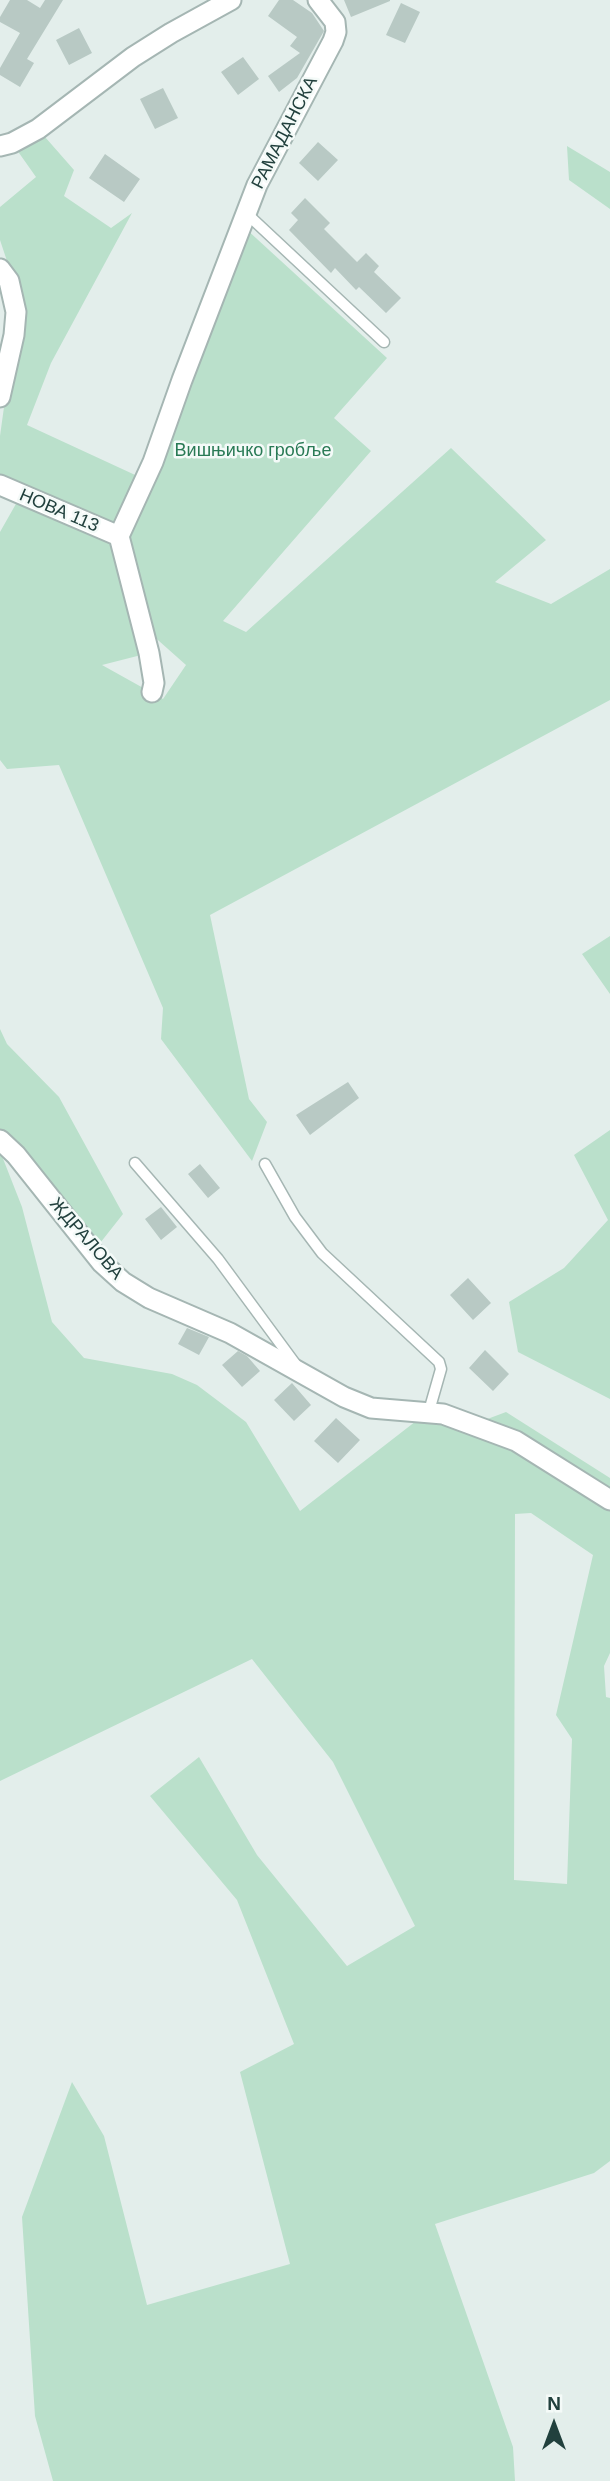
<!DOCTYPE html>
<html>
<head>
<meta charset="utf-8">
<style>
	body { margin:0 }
	#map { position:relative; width:610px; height:2481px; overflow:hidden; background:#e3eeeb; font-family:Helvetica,sans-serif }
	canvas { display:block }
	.north { position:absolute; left:519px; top:2390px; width:70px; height:70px; -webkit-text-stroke:5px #f4faf8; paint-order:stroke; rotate:0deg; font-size:19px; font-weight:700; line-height:28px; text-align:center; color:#21403d }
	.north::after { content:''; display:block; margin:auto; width:24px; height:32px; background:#21403d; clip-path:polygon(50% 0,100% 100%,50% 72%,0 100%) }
</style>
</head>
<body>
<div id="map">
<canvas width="610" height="2481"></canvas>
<div class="north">N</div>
</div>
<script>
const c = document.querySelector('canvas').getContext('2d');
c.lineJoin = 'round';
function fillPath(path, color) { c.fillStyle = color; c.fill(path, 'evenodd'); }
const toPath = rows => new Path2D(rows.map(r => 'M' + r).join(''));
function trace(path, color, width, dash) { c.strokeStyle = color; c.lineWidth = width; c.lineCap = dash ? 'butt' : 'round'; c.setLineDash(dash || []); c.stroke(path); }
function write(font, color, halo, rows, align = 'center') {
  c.font = font + ' Helvetica,sans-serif'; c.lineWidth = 5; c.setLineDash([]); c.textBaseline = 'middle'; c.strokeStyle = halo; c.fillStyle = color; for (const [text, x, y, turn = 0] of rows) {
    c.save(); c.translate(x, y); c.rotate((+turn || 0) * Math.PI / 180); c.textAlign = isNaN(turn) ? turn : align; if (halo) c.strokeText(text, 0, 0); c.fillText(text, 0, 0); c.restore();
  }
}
const green = toPath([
	[38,129,74,170,64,196,111,228,132,213,51,363,27,425,146,480,245,228,387,358,334,418,371,451,223,621,246,632,451,448,546,540,495,582,551,604,610,569,610,700,210,915,249,1099,267,1122,252,1161,161,1039,163,1008,59,765,7,769,0,760,0,532,21,495,0,485,0,436,14,335,10,270,0,240,0,207,36,177,12,143],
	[150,633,186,665,163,699,102,665,149,653],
	[567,146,610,172,610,209,569,180],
	[610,936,610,994,582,954],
	[0,1029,7,1044,59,1097,123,1214,93,1252,0,1141],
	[610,1130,610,1399,518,1352,509,1302,564,1268,608,1220,574,1155],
	[0,1151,22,1207,52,1322,84,1358,172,1374,197,1385,246,1422,300,1511,429,1411,474,1424,506,1412,610,1478,610,1653,604,1666,606,1697,610,1698,610,2161,594,2173,435,2224,513,2447,515,2481,53,2481,35,2416,22,2217,72,2082,104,2136,147,2305,290,2264,240,2072,294,2044,237,1900,150,1796,199,1757,257,1855,347,1966,415,1926,333,1762,252,1659,0,1781],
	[531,1513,593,1555,556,1715,572,1739,567,1884,514,1880,515,1514]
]);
const building = toPath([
	[10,0,27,0,40,8,45,0,63,0,27,59,34,63,20,87,0,75,0,68,20,33,0,22,0,17],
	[279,0,293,0,312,13,324,31,297,78,279,92,268,76,300,53,290,46,297,37,268,16],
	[344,0,390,0,390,1,351,17],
	[401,3,420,12,405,43,386,35],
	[79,28,92,53,69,65,56,40],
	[243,57,259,79,238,95,221,72],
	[163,88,178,118,155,129,140,99],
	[318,142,338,160,318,181,299,163],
	[105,154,140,179,124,202,89,178],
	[305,198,330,223,324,229,357,262,366,253,379,266,374,272,401,298,386,313,359,287,356,290,335,268,331,273,289,230,298,220,291,213],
	[348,1082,359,1098,310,1135,296,1115],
	[200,1164,220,1188,208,1198,188,1174],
	[161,1207,177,1227,161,1240,145,1219],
	[468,1278,491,1303,473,1320,450,1295],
	[187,1328,209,1337,199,1355,178,1344],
	[485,1350,509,1374,493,1391,469,1368],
	[238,1351,247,1356,260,1371,242,1387,222,1365],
	[292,1383,311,1405,294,1421,274,1400],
	[336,1418,360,1440,338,1463,314,1441]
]);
const lane = toPath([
	[246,213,384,342],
	[135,1163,218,1259,296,1365],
	[265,1164,295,1217,322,1253,439,1362,441,1369,429,1411]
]);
const street = toPath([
	[0,146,12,143,38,129,133,57,171,33,231,0],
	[0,269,9,281,16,312,14,335,0,397],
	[0,485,119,536],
	[152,692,154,683,149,653,119,536,153,462,182,380,257,185,333,41,336,32,335,22,318,0],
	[0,1140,16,1155,102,1263,123,1282,149,1298,230,1333,344,1397,371,1408,443,1414,516,1441,610,1500]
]);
const streetNames = [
	["РАМАДАНСКА",285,133,-63],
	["НОВА 113",59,511,23],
	["ЖДРАЛОВА",86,1239,49]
];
const parkNames = [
	["Вишњичко гробље",253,451]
];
fillPath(green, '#bae0cb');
fillPath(building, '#b8c9c4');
trace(lane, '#a5b6b3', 13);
trace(street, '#a5b6b3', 23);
trace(lane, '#fff', 10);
trace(street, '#fff', 19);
write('18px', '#21403d', '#f4faf8', streetNames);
write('18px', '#297a55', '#f4faf8', parkNames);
</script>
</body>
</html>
